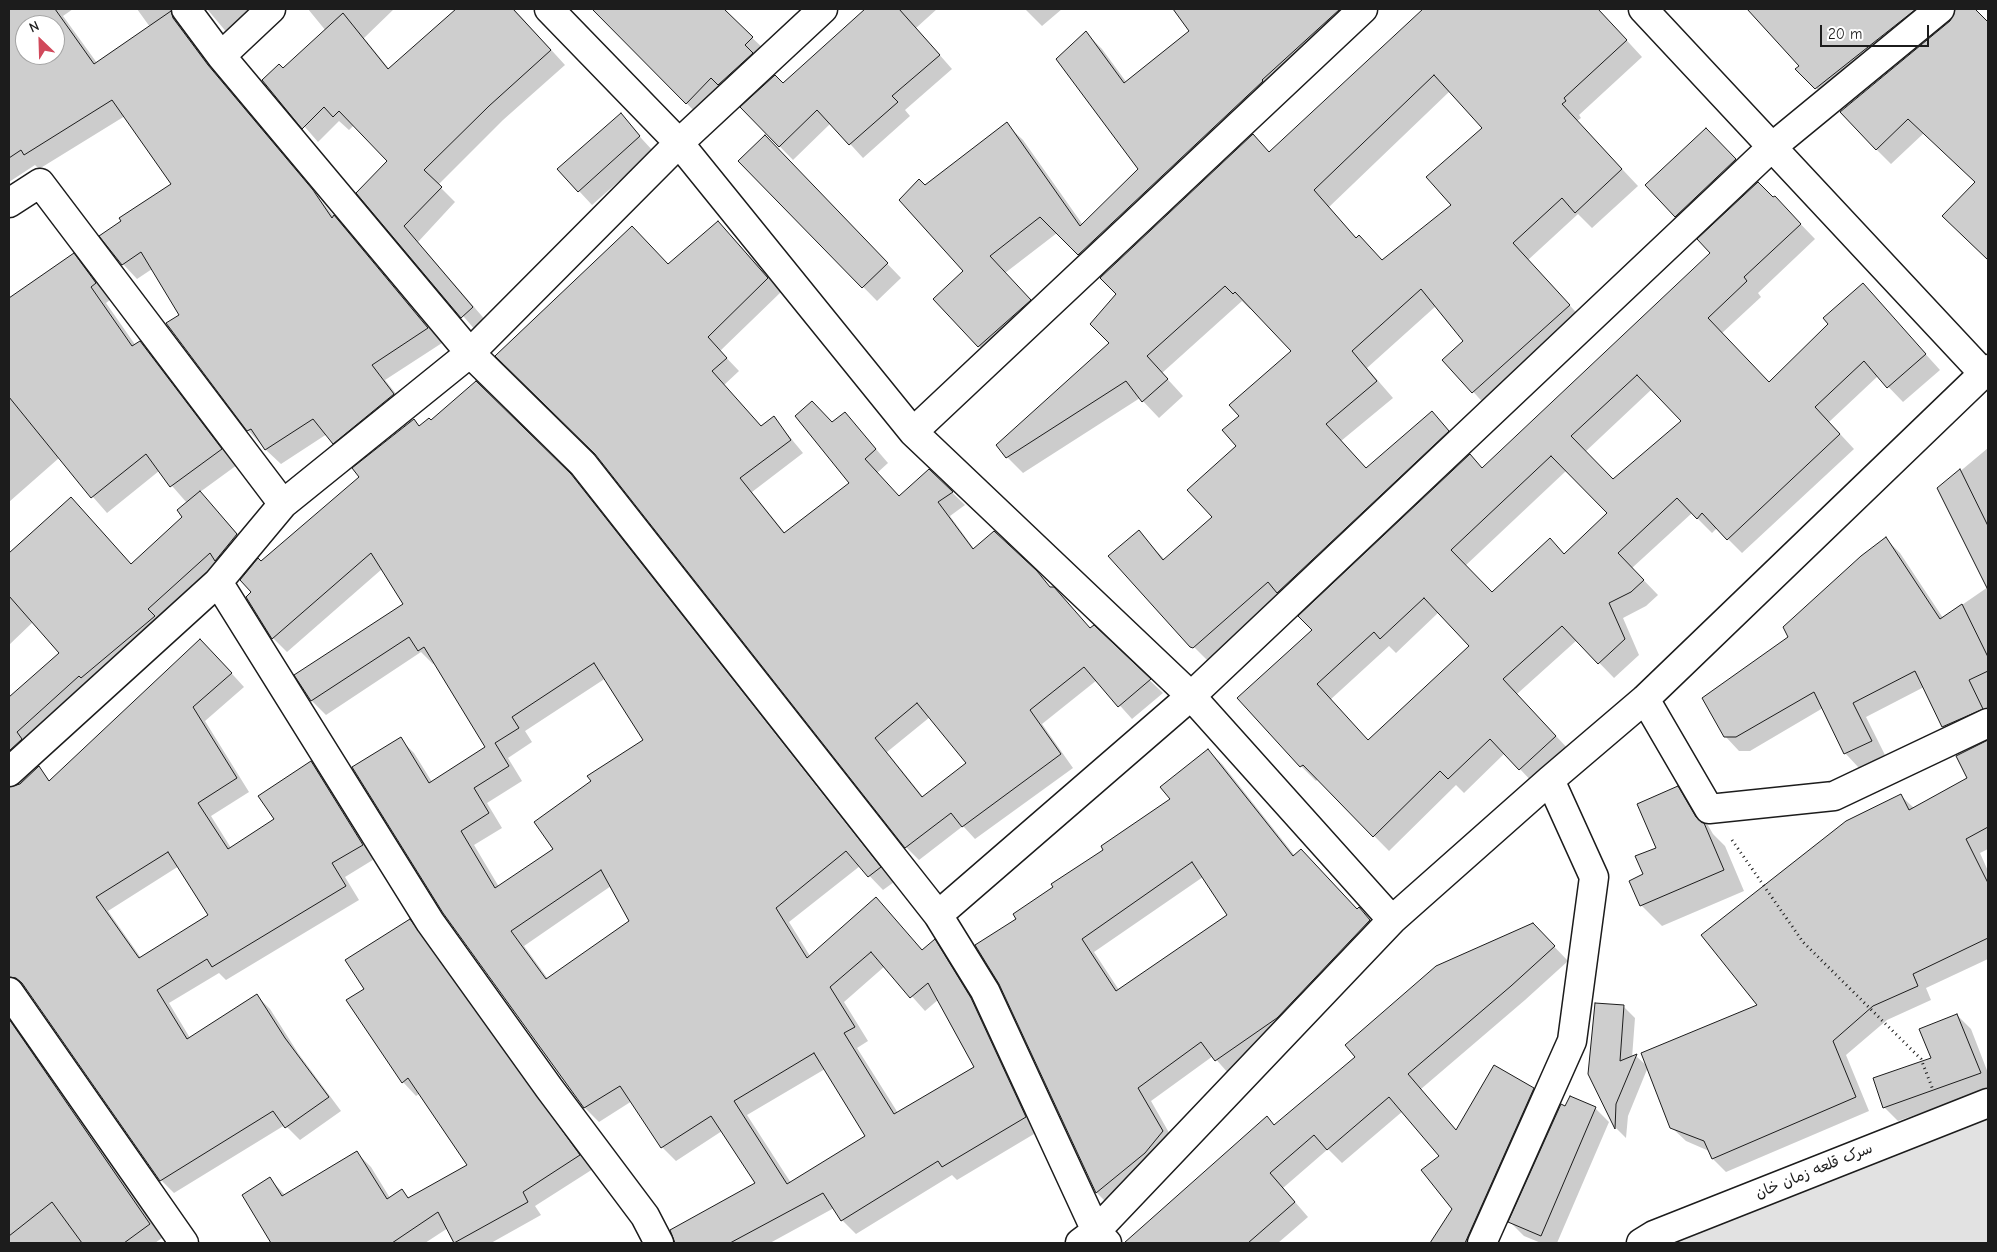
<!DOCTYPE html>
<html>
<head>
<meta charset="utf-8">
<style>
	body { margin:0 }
	#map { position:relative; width:1997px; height:1252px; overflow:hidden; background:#fff; font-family:"Comic Neue",sans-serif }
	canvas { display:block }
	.frame { position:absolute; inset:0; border:10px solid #1c1c1c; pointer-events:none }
	.north { position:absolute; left:15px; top:15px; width:50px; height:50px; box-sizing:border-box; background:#fff; border:1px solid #a4a4a4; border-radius:50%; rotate:336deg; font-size:14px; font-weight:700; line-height:20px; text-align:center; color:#1c1c1c }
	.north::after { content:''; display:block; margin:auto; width:18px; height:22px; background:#d1495b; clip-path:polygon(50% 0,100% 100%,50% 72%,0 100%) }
	.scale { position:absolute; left:1820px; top:25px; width:109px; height:22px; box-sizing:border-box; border:2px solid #1c1c1c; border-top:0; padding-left:6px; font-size:15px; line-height:18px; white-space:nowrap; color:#1c1c1c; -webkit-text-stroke:4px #fff; paint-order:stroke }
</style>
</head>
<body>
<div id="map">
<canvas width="1997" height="1252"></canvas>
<div class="frame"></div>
<div class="north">N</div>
<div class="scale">20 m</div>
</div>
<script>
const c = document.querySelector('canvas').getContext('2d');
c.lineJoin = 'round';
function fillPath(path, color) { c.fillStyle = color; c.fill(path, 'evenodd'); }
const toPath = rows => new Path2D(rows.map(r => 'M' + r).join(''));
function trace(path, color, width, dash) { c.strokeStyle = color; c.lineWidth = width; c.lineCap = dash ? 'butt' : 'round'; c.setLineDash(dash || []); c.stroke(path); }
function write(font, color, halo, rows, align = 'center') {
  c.font = font + ' "Comic Neue","Playpen Sans Arabic",sans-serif'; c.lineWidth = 4; c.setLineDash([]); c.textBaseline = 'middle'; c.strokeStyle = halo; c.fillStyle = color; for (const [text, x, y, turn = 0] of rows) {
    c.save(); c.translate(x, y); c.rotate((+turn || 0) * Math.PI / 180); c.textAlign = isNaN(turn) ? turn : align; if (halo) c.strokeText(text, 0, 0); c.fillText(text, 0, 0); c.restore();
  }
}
const green = toPath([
	[1988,1103,1988,1243,1641,1243]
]);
const shadow = toPath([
	[9,9,73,9,63,16,97,63,150,27,137,9,196,9,188,34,223,81,336,219,442,343,385,380,408,409,348,457,327,434,281,464,266,450,248,430,168,324,180,315,152,269,137,279,123,264,101,236,172,184,125,116,39,169,35,165,9,182],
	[25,25,55,25,55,55,25,55],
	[207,9,271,9,234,41],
	[308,9,394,9,364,38,390,70,458,9,514,9,565,65,503,120,438,185,455,202,418,242,487,322,476,331,358,193,389,161,354,125,349,130,339,121,318,142,264,80,283,70,326,31],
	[594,9,722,9,766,51,700,117],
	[867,9,937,9,916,28,952,69,905,110,910,116,863,158,831,123,793,160,742,108,783,85],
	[1025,9,1062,9,1042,26],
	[1245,9,1380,9,1369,14,1095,271,1057,233,1005,273,1046,316,995,362,979,346,965,271,925,187,1006,124,1023,140,1083,225,1139,169,1086,33,1102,49,1127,83,1220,30],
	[1424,9,1598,9,1642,57,1579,115,1581,118,1577,121,1638,186,1592,228,1578,214,1528,260,1585,322,1489,409,1444,360,1465,341,1436,306,1367,368,1393,398,1341,441,1367,469,1431,412,1464,448,1210,663,1194,647,1139,532,1165,560,1213,517,1238,446,1241,416,1293,351,1251,307,1250,309,1242,301,1162,373,1183,396,1159,418,1140,398,1023,473,1007,457,1111,344,1270,153],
	[1450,91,1483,129,1452,205,1382,261,1357,239,1329,207],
	[1750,9,1951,9,1831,103,1797,69,1800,66],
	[1956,9,1974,9,1988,24,1988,94,1986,96,1988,98,1988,260,1958,231,1976,182,1924,133,1891,164,1876,149,1956,15],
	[620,115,653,151,592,205,579,191],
	[1720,144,1749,174,1690,230,1647,185],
	[779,151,901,278,877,301,740,161],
	[1789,212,1815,239,1758,293,1761,297,1721,334,1769,383,1830,324,1863,285,1940,370,1903,402,1878,376,1829,422,1854,449,1742,553,1717,528,1712,533,1692,513,1632,568,1658,595,1646,606,1623,618,1639,655,1614,678,1577,640,1517,694,1570,751,1534,784,1505,753,1464,793,1456,785,1389,851,1318,779,1316,781,1301,766,1239,698,1483,469],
	[1652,389,1682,421,1613,481,1585,452],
	[1567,470,1609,513,1565,555,1492,594,1465,566],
	[1439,612,1471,646,1368,741,1330,700,1389,646,1396,653],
	[731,236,781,292,720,351,739,371,724,385,762,427,774,418,803,453,752,492,785,533,850,483,832,424,845,413,888,463,877,473,899,497,929,470,965,505,950,516,974,549,1036,572,1090,629,1094,627,1163,693,1132,719,1097,680,1042,724,1073,768,975,839,963,826,919,860,906,847,597,454,668,265],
	[930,717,968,763,924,798,887,752],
	[74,255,89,270,111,299,106,303,136,346,140,343,155,358,237,465,200,492,252,550,9,784,9,710,44,687,60,653,33,622,9,645,9,555,71,498,132,565,184,517,187,503,159,471,107,513,59,458,9,502,9,369,77,309],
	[476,383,585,490,894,882,883,890,860,866,789,922,810,956,876,899,923,951,934,941,948,955,985,1014,1039,1131,957,1180,952,1175,856,1234,842,1220,834,1208,770,1243,676,1243,671,1230,757,1184,722,1131,676,1161,662,1147,632,1101,599,1122,585,1108,444,913,400,739,414,753,432,782,487,747,435,663,433,664,421,652,326,715,312,701,296,676,405,604,382,569,287,652,273,638,253,592,261,563,361,477,414,420,420,427,431,422],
	[606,678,645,740,592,782,555,849,499,887,474,845,502,828,487,803,522,781,508,758,532,742,525,731],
	[611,886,630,921,548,979,524,946],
	[885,966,925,1011,939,999,976,1068,898,1113,857,1048,868,1041,844,1002],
	[825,1069,867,1137,791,1183,747,1115],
	[1988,448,1988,727,1957,741,1943,727,1924,687,1866,717,1885,755,1859,768,1846,754,1823,708,1750,751,1739,751,1725,736,1790,637,1886,539,1900,553,1943,618,1988,587,1939,489],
	[214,654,244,687,205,721,249,792,211,816,231,848,275,820,311,763,324,776,376,858,345,877,359,900,226,980,219,973,169,1003,190,1038,257,996,270,1009,298,1053,341,1111,300,1140,285,1125,174,1193,161,1180,28,990,21,989,9,998,9,820],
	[179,866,210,915,141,958,108,911],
	[1988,742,1988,849,1980,853,1988,871,1988,959,1926,988,1931,1000,1887,1020,1846,1055,1869,1111,1726,1172,1713,1159,1709,1151,1686,1141,1671,1127,1759,1005,1901,796,1914,808,1968,778,1958,756],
	[1208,750,1222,764,1295,856,1372,922,1229,1074,1213,1056,1151,1101,1176,1145,1110,1206,1097,1193,1000,984,1018,919,1055,887,1172,800],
	[1203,877,1228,915,1119,990,1094,952],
	[1677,787,1698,808,1713,834,1725,846,1744,891,1662,926,1641,905],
	[410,921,423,934,593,1169,535,1206,541,1215,491,1243,457,1243,448,1228,425,1243,273,1243,243,1196,270,1179,286,1196,357,1153,371,1167,390,1198,401,1190,409,1198,469,1165,420,1093,416,1096,403,1082,366,990],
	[1547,939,1568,961,1525,1000,1421,1089,1457,1131,1533,1089,1547,1103,1486,1243,1432,1243,1454,1209,1440,1156,1403,1111,1342,1163,1328,1149,1283,1188,1308,1217,1278,1243,1125,1243,1267,1118,1275,1126],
	[1623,1006,1635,1018,1632,1058,1636,1056,1648,1067,1628,1116,1626,1138,1616,1128,1589,1074],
	[9,1014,162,1238,155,1243,9,1243,9,1165,66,1120,53,1103,9,1132],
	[1957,1015,1971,1029,1988,1073,1988,1090,1898,1121,1884,1107,1932,1059],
	[1566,1108,1595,1108,1609,1122,1557,1243,1541,1243,1524,1236,1510,1222]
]);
const building = toPath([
	[9,9,55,9,94,64,171,11,173,18,208,65,313,190,332,218,334,215,428,328,372,365,394,394,333,444,313,419,265,450,251,429,247,431,166,323,179,315,141,252,122,265,99,236,121,221,119,218,171,184,112,100,24,155,21,150,9,158,9,9],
	[25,25,55,25,55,55,25,55,25,25],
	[456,9,513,9,551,50,489,106,424,170,442,187,404,226,473,307,461,318,356,193,387,161,339,111,333,117,324,107,302,129,262,80,279,64,283,68,343,13,388,69,456,9],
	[592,9,724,9,753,37,745,45,753,53,718,85,711,78,686,104,592,9],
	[865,9,899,9,940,55,892,96,898,102,849,145,817,110,779,147,740,107,775,75,783,83,865,9],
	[1173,9,1340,9,1262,80,1263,81,1078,255,1040,217,990,256,1031,300,978,347,933,299,963,271,899,200,919,179,925,185,1007,122,1080,226,1138,169,1056,59,1086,31,1124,83,1189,31,1173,9],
	[1423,9,1598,9,1627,40,1564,98,1566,101,1562,104,1622,169,1575,213,1562,198,1513,243,1570,305,1472,393,1442,360,1463,341,1421,289,1352,351,1377,381,1326,424,1366,468,1432,411,1449,431,1277,593,1268,582,1193,648,1190,647,1108,556,1139,530,1163,560,1212,517,1187,490,1236,446,1222,430,1239,416,1229,405,1291,351,1235,292,1233,294,1225,286,1147,356,1168,379,1142,402,1126,381,1006,458,996,445,1109,343,1090,324,1116,294,1100,278,1253,134,1269,152,1423,9],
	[1434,75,1482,128,1426,177,1451,205,1382,260,1359,235,1356,238,1314,190,1434,75],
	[1747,9,1916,9,1815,89,1795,69,1799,66,1747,9],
	[1955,9,1975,9,1988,22,1988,260,1942,216,1975,182,1908,119,1876,150,1840,112,1950,21,1955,9],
	[621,113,640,136,578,192,557,169,621,113],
	[1706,128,1736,159,1675,217,1645,185,1706,128],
	[765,135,888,263,862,288,738,161,765,135],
	[1758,182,1773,197,1775,196,1801,224,1744,277,1747,281,1708,318,1769,382,1828,324,1823,318,1863,283,1926,354,1887,388,1864,361,1815,407,1840,434,1727,540,1702,513,1697,519,1677,498,1618,553,1644,580,1631,592,1609,603,1625,639,1598,664,1562,626,1503,679,1556,736,1519,770,1490,739,1448,779,1440,771,1373,837,1303,765,1300,767,1237,698,1312,630,1298,616,1470,454,1482,468,1710,253,1697,239,1758,182],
	[1637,375,1681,421,1613,479,1571,436,1637,375],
	[1551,456,1607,513,1564,554,1550,538,1492,592,1451,550,1551,456],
	[1424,598,1469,646,1368,740,1317,684,1374,632,1380,639,1424,598],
	[718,221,768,278,708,337,727,358,712,371,761,426,774,416,791,440,740,478,784,533,849,483,795,416,812,401,832,422,845,412,876,449,865,459,899,496,929,469,953,492,938,502,973,549,994,531,1037,571,1050,587,1054,587,1090,628,1094,625,1151,679,1118,707,1084,667,1030,710,1061,754,962,827,951,813,905,848,595,454,495,356,632,226,668,264,718,221],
	[917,703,966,763,922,797,875,738,917,703],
	[74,253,96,283,91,287,132,346,140,341,222,449,170,487,146,454,91,498,9,397,9,298,74,253],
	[476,381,571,474,881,867,868,877,846,851,776,908,807,958,876,897,922,950,935,939,971,998,1026,1117,942,1167,938,1161,841,1221,823,1193,730,1243,675,1243,670,1230,755,1183,711,1116,661,1148,620,1086,584,1108,443,913,352,767,401,737,429,783,485,747,424,647,418,651,409,637,311,701,294,675,403,604,371,553,272,639,246,597,251,592,240,580,258,558,261,561,359,477,352,468,414,419,419,426,429,418,431,420,476,381],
	[594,663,643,740,587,776,591,781,534,822,553,849,495,888,461,831,489,813,474,788,509,766,495,743,519,728,512,717,594,663],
	[601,870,629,921,546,979,511,931,601,870],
	[871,952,910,998,928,983,974,1067,894,1114,844,1033,855,1027,830,987,871,952],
	[814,1053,865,1136,787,1184,734,1101,814,1053],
	[1960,469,1988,526,1988,590,1937,488,1960,469],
	[200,491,237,534,215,561,210,553,148,609,155,616,81,678,79,676,17,732,22,739,9,751,9,697,59,653,9,596,9,553,71,497,131,564,182,517,177,510,200,491],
	[1886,537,1940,619,1962,604,1988,657,1988,671,1969,680,1983,709,1942,727,1915,671,1853,703,1872,741,1844,754,1814,692,1736,737,1724,737,1702,698,1788,637,1783,627,1861,556,1886,537],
	[200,639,232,673,193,707,237,778,198,803,228,849,274,819,258,796,311,761,363,845,332,863,346,886,212,967,207,959,157,990,187,1039,257,994,285,1038,329,1097,285,1128,273,1111,160,1181,22,983,16,978,9,977,9,787,20,784,39,766,49,781,200,639],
	[168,852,208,915,139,958,96,897,168,852],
	[1988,740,1988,827,1966,839,1988,883,1988,938,1913,974,1918,986,1873,1006,1833,1041,1856,1097,1712,1159,1704,1141,1670,1128,1641,1053,1757,1005,1701,935,1846,821,1901,794,1909,810,1967,778,1956,756,1988,740],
	[1208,749,1293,856,1301,849,1357,909,1359,907,1370,920,1277,1018,1215,1061,1201,1042,1138,1088,1163,1131,1145,1153,1096,1193,999,984,975,945,1016,919,1013,914,1053,887,1051,884,1103,850,1101,846,1170,799,1160,787,1208,749],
	[1192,862,1227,915,1116,991,1082,939,1192,862],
	[1678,786,1696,817,1704,823,1724,870,1640,906,1629,881,1643,874,1635,856,1656,848,1637,804,1678,786],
	[410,919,580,1155,523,1192,528,1202,454,1243,438,1212,392,1243,271,1243,242,1195,270,1177,282,1196,357,1151,387,1199,402,1189,408,1198,467,1165,408,1078,402,1083,346,1000,364,989,345,960,410,919],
	[1533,923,1555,946,1511,986,1408,1074,1456,1130,1494,1065,1534,1088,1465,1243,1430,1243,1452,1209,1421,1170,1439,1156,1389,1097,1327,1150,1314,1135,1270,1173,1295,1202,1248,1243,1124,1243,1267,1116,1274,1125,1355,1057,1345,1045,1436,966,1533,923],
	[1595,1003,1624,1005,1620,1061,1637,1054,1616,1104,1615,1129,1588,1074,1595,1003],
	[1957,1014,1981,1073,1883,1108,1873,1078,1931,1058,1919,1029,1957,1014],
	[9,1019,150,1224,124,1243,82,1243,52,1202,9,1236,9,1019],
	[1570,1096,1596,1107,1541,1236,1508,1222,1561,1104,1565,1106,1570,1096]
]);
const path = toPath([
	[1732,840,1803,942,1921,1059,1933,1090]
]);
const minor = toPath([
	[186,9,221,56,470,353,583,464,938,915,985,991,1096,1231,1107,1243],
	[549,9,679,143,913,432,1191,696,1392,920],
	[1643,9,1984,374],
	[221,56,271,9],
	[9,203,40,183,283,504],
	[913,432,1363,9],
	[218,582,430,922,549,1088,645,1216,659,1243],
	[1645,699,1709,809,1834,796,1988,723],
	[9,772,218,582,283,504,470,353,679,143,823,9],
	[938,915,1191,696,1772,147,1940,9],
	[9,992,184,1243],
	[1080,1243,1096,1231,1392,920,1550,780,1645,699,1988,369],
	[1482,1243,1572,1041,1594,877,1550,780],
	[1641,1243,1654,1235,1988,1103]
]);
const streetNames = [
	["سرک قلعه زمان خان",1814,1171,-22]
];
fillPath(green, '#e2e2e2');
fillPath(shadow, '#0003');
fillPath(building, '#cecece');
trace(building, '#1c1c1c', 1);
trace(minor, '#1c1c1c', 31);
trace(path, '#1c1c1c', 3, [1, 4]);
trace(minor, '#fff', 28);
write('15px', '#1c1c1c', '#fff', streetNames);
</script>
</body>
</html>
